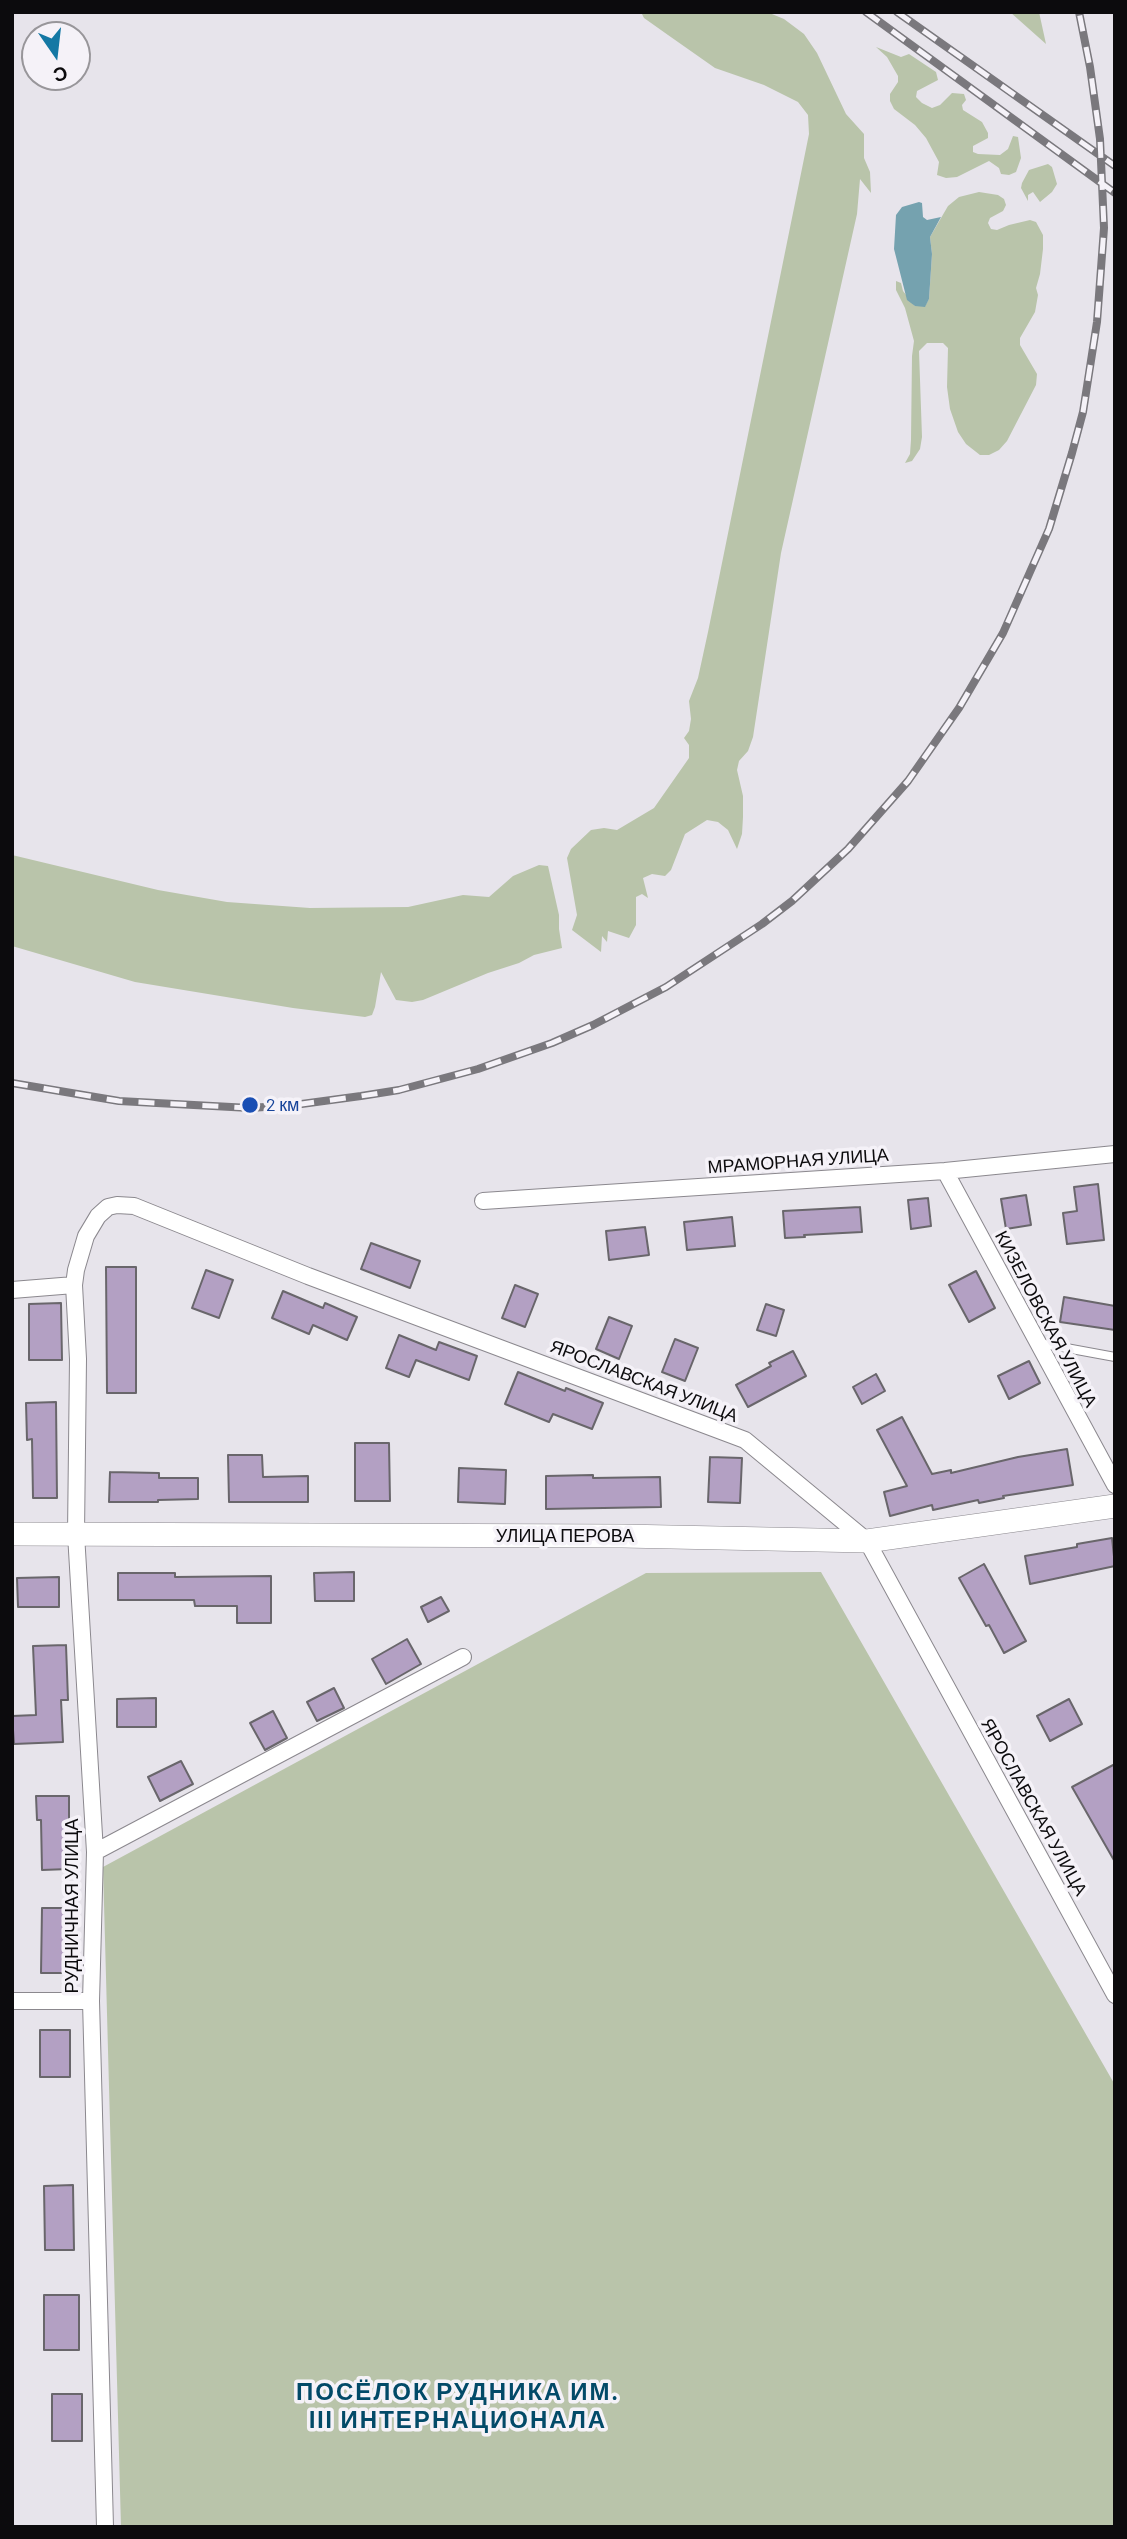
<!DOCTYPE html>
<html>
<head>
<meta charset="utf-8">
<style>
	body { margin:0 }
	#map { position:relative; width:1127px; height:2539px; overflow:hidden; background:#e7e4eb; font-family:Barlow,sans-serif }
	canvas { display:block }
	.frame { position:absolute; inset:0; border:14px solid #0c0b0d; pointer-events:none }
	.north { position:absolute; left:21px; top:21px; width:70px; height:70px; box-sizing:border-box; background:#f5f2f8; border:2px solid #98969a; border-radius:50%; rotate:166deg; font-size:19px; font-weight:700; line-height:28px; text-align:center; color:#0c0b0d }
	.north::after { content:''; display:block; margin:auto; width:24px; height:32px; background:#1478a4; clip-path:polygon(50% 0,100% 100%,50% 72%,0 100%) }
</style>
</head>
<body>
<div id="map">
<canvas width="1127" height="2539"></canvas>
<div class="frame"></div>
<div class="north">С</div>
</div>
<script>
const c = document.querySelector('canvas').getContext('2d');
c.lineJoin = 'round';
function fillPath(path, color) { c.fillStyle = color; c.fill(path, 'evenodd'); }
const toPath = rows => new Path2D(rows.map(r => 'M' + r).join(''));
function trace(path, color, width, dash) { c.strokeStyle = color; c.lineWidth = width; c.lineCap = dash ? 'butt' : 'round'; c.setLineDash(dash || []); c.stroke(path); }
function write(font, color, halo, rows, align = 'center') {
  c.font = font + ' Barlow,sans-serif'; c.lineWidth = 7; c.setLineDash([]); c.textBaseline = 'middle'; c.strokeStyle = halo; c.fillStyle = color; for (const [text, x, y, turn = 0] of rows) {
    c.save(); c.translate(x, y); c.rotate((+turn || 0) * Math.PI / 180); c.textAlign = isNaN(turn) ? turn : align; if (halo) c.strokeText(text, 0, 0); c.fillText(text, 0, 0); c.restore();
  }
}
const green = toPath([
	[641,12,767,12,784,19,804,34,817,53,846,114,864,134,864,158,870,172,871,193,860,179,857,214,781,553,753,737,748,751,739,761,737,770,743,796,743,817,742,834,737,849,728,830,718,822,707,820,685,834,671,870,665,876,652,874,643,878,648,898,642,894,636,897,636,925,629,938,608,931,607,942,602,936,601,952,572,930,577,915,567,858,571,849,591,830,604,828,617,830,654,808,689,758,689,745,684,738,689,731,691,719,689,701,698,678,708,632,809,134,808,115,798,102,764,85,715,68,668,35,644,18],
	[1010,12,1039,12,1046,44],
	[876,47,901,57,909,54,936,72,938,80,917,91,916,97,922,103,932,108,940,105,952,93,964,94,966,100,962,105,963,110,982,122,988,133,988,138,973,146,973,152,978,154,1000,155,1008,149,1013,136,1018,137,1021,158,1016,172,1009,175,1001,174,999,168,989,161,957,177,946,178,937,175,939,162,926,138,915,125,894,109,890,101,890,94,898,82,898,76,887,57],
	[1048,164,1052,167,1057,184,1052,192,1040,202,1033,192,1028,195,1028,201,1021,188,1022,183,1029,170],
	[979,192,998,195,1004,199,1006,205,1003,211,990,218,988,223,991,229,997,230,1009,225,1030,220,1036,222,1043,235,1043,249,1040,274,1036,288,1038,295,1035,312,1020,338,1020,345,1037,374,1036,385,1007,441,999,450,989,455,980,455,966,444,958,432,950,409,947,387,948,348,943,343,927,343,919,351,922,437,920,449,912,461,905,463,910,454,911,440,912,356,914,341,905,308,896,290,896,281,901,283,903,291,915,306,925,306,929,299,932,254,930,237,948,206,959,197],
	[12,855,158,890,227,902,310,908,408,907,463,895,489,897,513,876,539,865,548,866,559,915,559,929,562,948,534,955,519,963,488,973,423,1000,412,1002,396,1000,381,972,375,1007,372,1015,365,1017,293,1008,135,982,12,946],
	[821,1572,1115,2085,1115,2527,121,2527,103,1867,646,1573]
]);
const water = toPath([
	[919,202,922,203,923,217,927,220,941,217,930,237,932,254,929,299,925,307,915,306,907,300,894,249,896,215,902,207]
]);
const building = toPath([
	[1098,1184,1104,1240,1067,1244,1063,1213,1077,1211,1074,1187,1098,1184],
	[1026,1195,1031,1225,1006,1229,1001,1199,1026,1195],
	[928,1198,931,1226,911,1229,908,1200,928,1198],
	[860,1207,862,1232,804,1235,805,1237,785,1238,783,1211,860,1207],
	[732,1217,735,1246,687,1250,684,1222,732,1217],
	[645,1227,649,1255,609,1260,606,1231,645,1227],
	[371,1243,420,1261,410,1288,361,1269,371,1243],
	[106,1267,136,1267,136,1393,107,1393,106,1267],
	[206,1270,233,1280,219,1318,192,1308,206,1270],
	[976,1271,995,1308,969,1322,949,1285,976,1271],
	[515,1285,538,1294,525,1327,502,1318,515,1285],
	[283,1291,323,1308,325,1303,357,1317,347,1340,313,1325,309,1334,272,1318,283,1291],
	[1064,1297,1115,1306,1115,1330,1060,1322,1064,1297],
	[61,1303,62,1360,29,1360,29,1304,61,1303],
	[766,1304,784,1310,776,1336,757,1330,766,1304],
	[609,1317,632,1326,619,1359,596,1349,609,1317],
	[399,1335,436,1350,439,1342,477,1356,469,1380,416,1360,409,1377,386,1368,399,1335],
	[675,1339,698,1348,685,1381,662,1372,675,1339],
	[793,1351,806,1376,748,1407,736,1385,771,1366,769,1363,793,1351],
	[1029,1361,1040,1383,1009,1399,998,1376,1029,1361],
	[518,1372,565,1391,566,1388,603,1403,592,1429,553,1414,549,1422,505,1404,518,1372],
	[876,1374,885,1391,862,1404,853,1387,876,1374],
	[56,1402,57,1498,33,1498,32,1439,27,1440,26,1403,56,1402],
	[902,1417,932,1474,951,1470,951,1473,1018,1457,1067,1449,1073,1485,1003,1496,1004,1498,979,1503,978,1500,933,1510,932,1505,890,1516,884,1492,907,1486,877,1430,902,1417],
	[355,1443,389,1443,390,1501,355,1501,355,1443],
	[228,1455,262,1455,263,1477,308,1476,308,1502,229,1502,228,1455],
	[710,1457,742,1458,740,1503,708,1502,710,1457],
	[459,1468,506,1470,505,1504,458,1502,459,1468],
	[110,1472,159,1473,159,1478,198,1478,198,1499,158,1500,158,1502,109,1502,110,1472],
	[593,1475,593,1478,660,1477,661,1507,546,1509,546,1476,593,1475],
	[1112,1538,1115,1566,1030,1584,1025,1556,1077,1547,1077,1544,1112,1538],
	[984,1564,1026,1641,1004,1653,989,1625,986,1626,959,1578,984,1564],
	[354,1572,354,1601,315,1601,314,1573,354,1572],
	[118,1573,175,1573,175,1577,271,1576,271,1623,237,1623,237,1606,195,1606,194,1600,118,1600,118,1573],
	[59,1577,59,1607,18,1607,17,1578,59,1577],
	[441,1597,449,1611,428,1622,421,1607,441,1597],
	[407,1639,421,1664,386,1684,372,1659,407,1639],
	[66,1645,68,1700,61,1700,63,1742,14,1744,12,1716,36,1715,33,1646,66,1645],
	[334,1688,344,1708,317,1721,307,1702,334,1688],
	[156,1698,156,1727,117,1727,117,1699,156,1698],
	[1069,1699,1082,1724,1050,1741,1037,1716,1069,1699],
	[273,1711,287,1738,265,1750,250,1723,273,1711],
	[181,1761,193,1784,160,1801,148,1777,181,1761],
	[1115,1764,1115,1862,1072,1787,1115,1764],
	[36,1796,69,1796,69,1869,42,1870,41,1820,37,1820,36,1796],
	[42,1908,72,1908,71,1973,41,1973,42,1908],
	[40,2030,70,2030,70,2077,40,2077,40,2030],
	[73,2185,74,2250,45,2250,44,2186,73,2185],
	[44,2295,79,2295,79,2350,44,2350,44,2295],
	[52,2394,82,2394,82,2441,52,2441,52,2394]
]);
const service = toPath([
	[1039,1343,1115,1357]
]);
const minor = toPath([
	[945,1171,1115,1485],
	[483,1201,945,1171,1115,1154],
	[12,1290,74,1285],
	[95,1852,463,1657],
	[12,2001,91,2001],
	[105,2527,91,2001,95,1852,76,1534,78,1359,74,1285,76,1270,86,1236,98,1216,108,1207,117,1205,134,1206,308,1276,745,1440,867,1541,1115,1995]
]);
const secondary = toPath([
	[12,1534,622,1536,867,1541,1115,1506]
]);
const rail = toPath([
	[866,12,1115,193],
	[897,12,1115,166],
	[12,1083,119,1101,250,1108,294,1105,361,1096,399,1090,478,1069,552,1043,593,1025,666,987,762,924,792,901,848,849,908,781,959,708,1003,633,1049,529,1072,453,1083,412,1097,322,1104,228,1100,139,1090,67,1079,12]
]);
const markers = [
	[250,1105,9,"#1a4fb4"]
];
const transitNames = [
	["2 км",266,1105]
];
const streetNames = [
	["МРАМОРНАЯ УЛИЦА",798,1161,-4],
	["КИЗЕЛОВСКАЯ УЛИЦА",1046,1319,62],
	["ЯРОСЛАВСКАЯ УЛИЦА",644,1381,21],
	["УЛИЦА ПЕРОВА",565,1536],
	["ЯРОСЛАВСКАЯ УЛИЦА",1034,1807,61],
	["РУДНИЧНАЯ УЛИЦА",72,1906,-90]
];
const districtNames = [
	["ПОСЁЛОК РУДНИКА ИМ.",458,2392],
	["III ИНТЕРНАЦИОНАЛА",458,2420]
];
fillPath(green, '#b9c4aa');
fillPath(water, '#75a2af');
fillPath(building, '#b3a0c3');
trace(building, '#69666b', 2);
trace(service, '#8b888e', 10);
trace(minor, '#8b888e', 18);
trace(secondary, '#8b888e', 24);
trace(service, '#fff', 8);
trace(minor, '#fff', 16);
trace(secondary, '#fff', 23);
trace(rail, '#7a787d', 8);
trace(rail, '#f5f2f8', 5, [16]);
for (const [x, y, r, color] of markers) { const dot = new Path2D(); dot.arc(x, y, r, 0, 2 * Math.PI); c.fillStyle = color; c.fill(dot); trace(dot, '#f5f2f8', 2.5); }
write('18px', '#164399', '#f5f2f8', transitNames, 'left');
write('18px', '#0c0b0d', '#f5f2f8', streetNames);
c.letterSpacing = '2px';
write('bold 24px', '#024a68', '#f5f2f8', districtNames);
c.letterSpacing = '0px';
</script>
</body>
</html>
